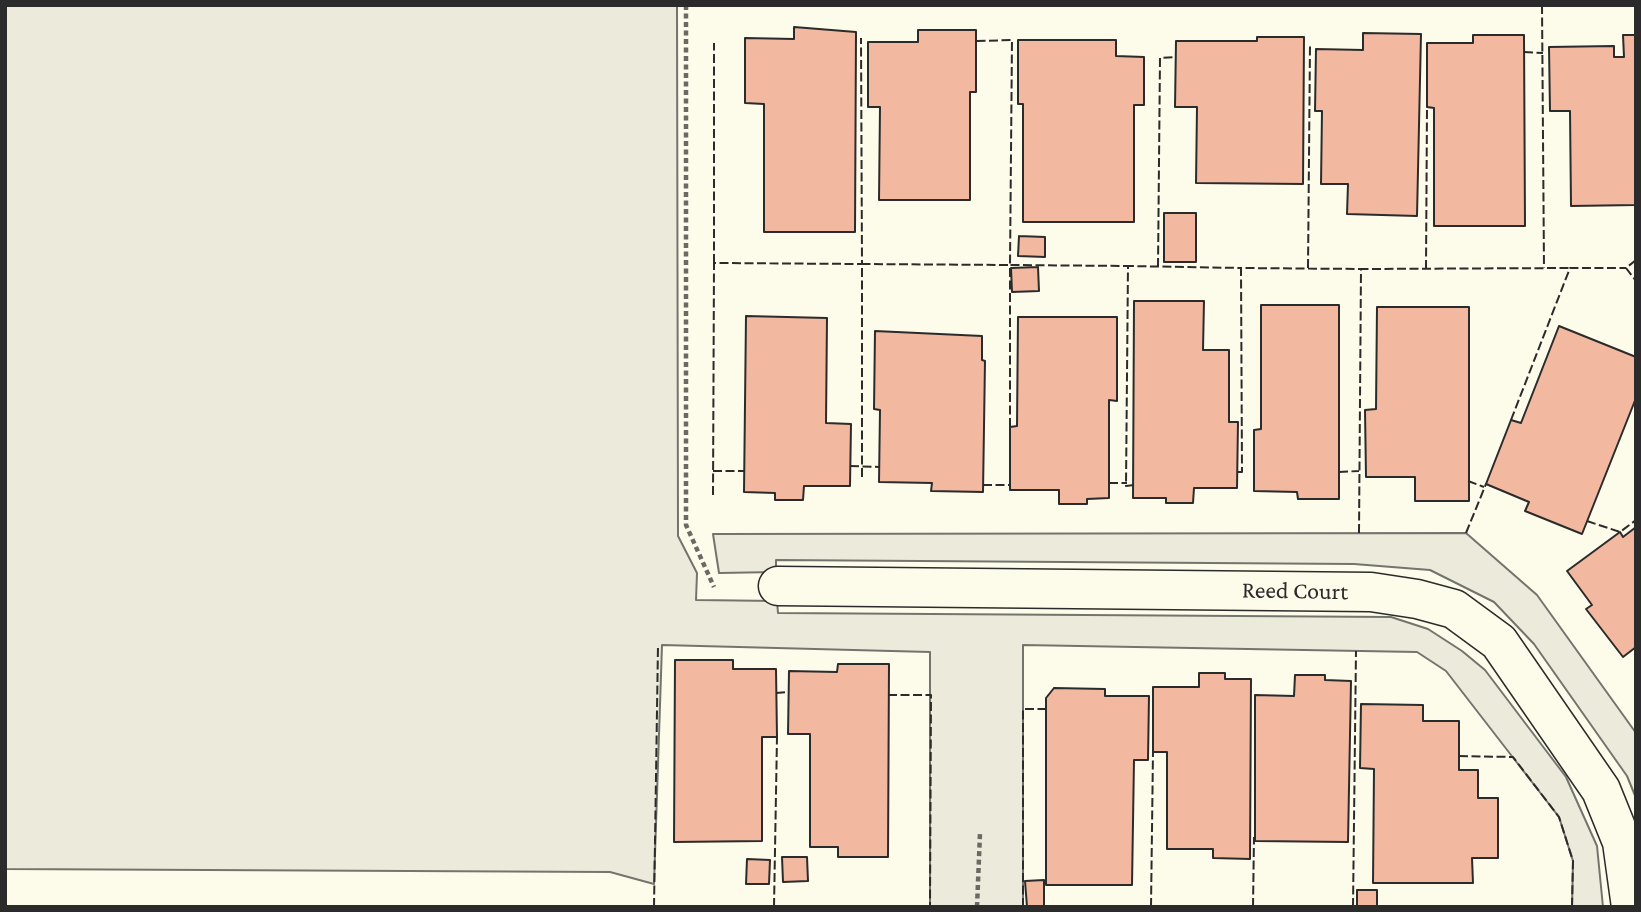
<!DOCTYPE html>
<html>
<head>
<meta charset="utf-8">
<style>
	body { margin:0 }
	#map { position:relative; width:1641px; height:912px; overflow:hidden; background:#fdfbea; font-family:"Crimson Pro",serif }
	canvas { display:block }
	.frame { position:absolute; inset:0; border:7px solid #2b2b2b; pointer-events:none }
</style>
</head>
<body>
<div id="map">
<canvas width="1641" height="912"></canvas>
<div class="frame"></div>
</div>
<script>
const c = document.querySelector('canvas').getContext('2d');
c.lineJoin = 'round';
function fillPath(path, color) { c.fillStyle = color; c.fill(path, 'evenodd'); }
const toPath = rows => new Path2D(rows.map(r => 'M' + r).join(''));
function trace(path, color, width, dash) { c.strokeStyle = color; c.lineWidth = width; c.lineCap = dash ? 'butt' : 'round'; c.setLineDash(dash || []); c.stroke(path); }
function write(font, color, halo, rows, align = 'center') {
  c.font = font + ' "Crimson Pro",serif'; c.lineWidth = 5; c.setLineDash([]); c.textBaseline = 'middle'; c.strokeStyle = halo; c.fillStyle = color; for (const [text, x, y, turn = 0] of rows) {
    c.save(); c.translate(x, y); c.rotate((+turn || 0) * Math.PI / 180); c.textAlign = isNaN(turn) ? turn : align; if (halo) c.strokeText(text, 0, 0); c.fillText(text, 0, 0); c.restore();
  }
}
const green = toPath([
	[5,5,677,5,678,536,697,573,696,600,777,601,778,613,1391,617,1428,629,1462,651,1485,670,1566,777,1597,846,1603,907,1572,907,1573,861,1559,817,1446,671,1417,652,1023,645,1023,907,930,907,930,652,662,645,654,884,610,872,5,869,5,5],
	[1466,533,1537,595,1636,733,1636,798,1627,776,1534,644,1494,602,1430,570,1354,564,776,560,776,572,719,573,713,534,1466,533]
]);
const building = toPath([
	[794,27,856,32,855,232,764,232,764,104,745,103,745,38,794,39,794,27],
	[918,30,976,30,976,92,970,92,970,200,879,200,880,107,868,107,868,42,918,42,918,30],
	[1363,33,1421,34,1417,216,1347,214,1348,184,1321,184,1322,111,1315,111,1316,49,1363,50,1363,33],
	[1473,35,1524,35,1525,226,1434,226,1434,108,1427,107,1427,43,1473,43,1473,35],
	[1623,35,1636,35,1636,205,1571,206,1570,111,1550,111,1549,47,1614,46,1614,57,1624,57,1623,35],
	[1257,37,1304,37,1303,184,1196,183,1197,107,1175,107,1176,41,1257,41,1257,37],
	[1018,40,1116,40,1116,56,1144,57,1144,105,1134,105,1134,222,1023,222,1023,104,1018,104,1018,40],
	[1164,213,1196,213,1196,262,1164,262,1164,213],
	[1019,236,1045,237,1045,257,1018,256,1019,236],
	[1038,267,1039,291,1012,292,1011,268,1038,267],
	[1134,301,1204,301,1203,350,1229,350,1229,422,1238,422,1237,488,1194,488,1193,503,1166,503,1166,498,1133,498,1134,301],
	[1261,305,1339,305,1339,499,1298,499,1297,492,1254,491,1254,430,1261,429,1261,305],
	[1377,307,1469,307,1469,501,1415,501,1415,477,1366,477,1365,410,1376,409,1377,307],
	[746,316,827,318,826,423,851,424,850,486,804,486,803,500,775,500,775,493,744,492,746,316],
	[1018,317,1117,317,1117,401,1109,400,1109,498,1087,499,1087,504,1059,504,1059,490,1010,490,1010,427,1017,426,1018,317],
	[1559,326,1636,357,1636,398,1582,534,1525,511,1529,502,1486,484,1511,420,1521,423,1559,326],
	[875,331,982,336,982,360,985,361,983,492,931,491,932,483,879,482,880,410,874,409,875,331],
	[1636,527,1636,647,1623,657,1586,609,1592,605,1567,571,1620,532,1623,537,1636,527],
	[675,660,733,660,733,669,776,669,777,737,762,737,762,841,674,842,675,660],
	[838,664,889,664,888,857,838,857,838,847,810,847,810,734,788,734,789,671,837,672,838,664],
	[1199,673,1225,673,1225,679,1251,679,1250,859,1213,858,1213,849,1167,849,1167,752,1153,752,1153,687,1199,687,1199,673],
	[1295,675,1325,675,1325,680,1351,681,1348,842,1255,841,1255,695,1294,696,1295,675],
	[1054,688,1105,689,1105,696,1149,696,1148,760,1134,760,1132,885,1046,885,1046,698,1054,688],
	[1361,704,1423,705,1423,721,1459,721,1459,770,1478,770,1478,798,1498,798,1498,858,1472,858,1473,883,1373,883,1374,769,1360,768,1361,704],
	[782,857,807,857,808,881,783,882,782,857],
	[747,859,770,860,769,884,746,884,747,859],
	[1044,880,1044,906,1027,907,1025,881,1044,880],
	[1357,890,1377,890,1377,907,1357,907,1357,890]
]);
const path = toPath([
	[686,5,686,525,714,587],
	[977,907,980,833]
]);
const minor = toPath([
	[778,586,1371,592,1417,599,1454,609,1499,642,1601,790,1622,842,1631,907]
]);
const fence = toPath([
	[1542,5,1544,268],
	[1524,52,1543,53],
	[1636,260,1626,268,1636,281],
	[714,263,714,43],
	[1158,267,1160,58,1176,57],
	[1308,268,1310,45],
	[1426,269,1427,107],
	[1511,420,1570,268,1626,268],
	[1010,427,1010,265,1128,266],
	[850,466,879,467],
	[713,471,745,471],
	[1238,472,1242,472,1241,268,1361,269],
	[1339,472,1359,471],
	[862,477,862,264,1010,265,1012,40,976,41],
	[1468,481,1484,487],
	[1109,483,1127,483],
	[983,485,1010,485],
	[1134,485,1126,486,1128,266,1241,268],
	[713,495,714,263,862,264,861,38],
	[1587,521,1620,532,1636,520],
	[1359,533,1361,269,1570,268],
	[1466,533,1486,484],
	[776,693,788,692],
	[888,695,931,695,930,907],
	[1459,756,1513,757,1559,817,1573,861,1572,907],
	[654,907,658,645],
	[774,907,777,737],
	[1023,907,1023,709,1046,709],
	[1151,907,1153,752],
	[1253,907,1254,837],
	[1353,907,1356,651]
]);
const streetNames = [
	["Reed Court",1295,591,1]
];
fillPath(green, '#ecebdb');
trace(green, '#74746e', 2);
fillPath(building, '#f2b8a0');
trace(building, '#2b2b2b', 2);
trace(minor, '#2b2b2b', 41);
trace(path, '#6a6964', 4.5, [5, 3.5]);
trace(minor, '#fdfbea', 38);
trace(fence, '#2b2b2b', 2, [9, 3.5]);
write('24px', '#2b2b2b', '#fdfbea', streetNames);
</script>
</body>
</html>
